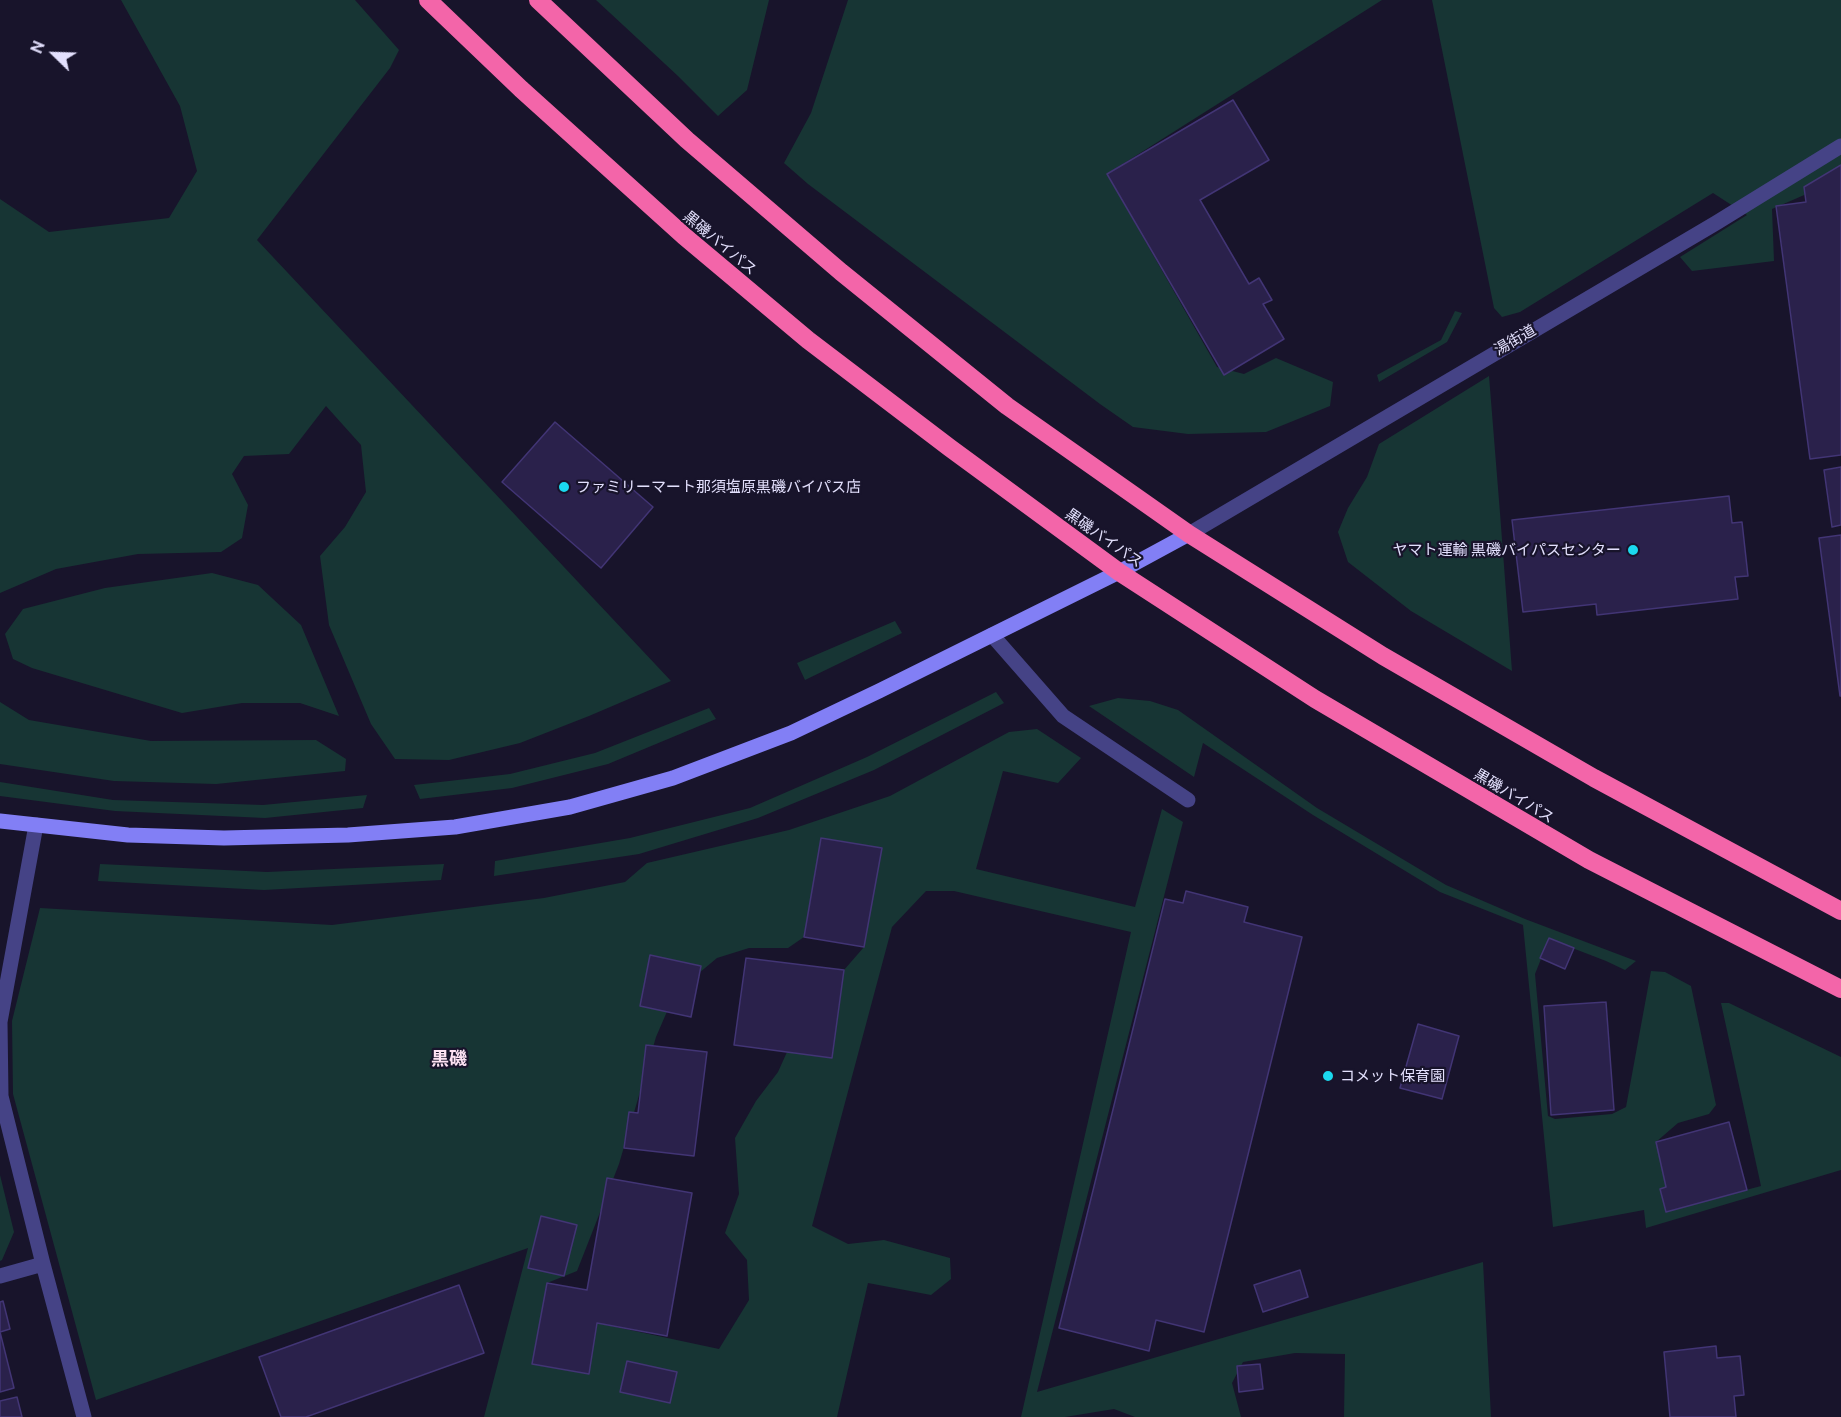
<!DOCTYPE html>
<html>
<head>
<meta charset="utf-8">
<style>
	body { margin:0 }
	#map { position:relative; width:1841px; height:1417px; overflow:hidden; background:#18142b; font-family:Ubuntu,sans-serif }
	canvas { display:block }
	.north { position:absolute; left:24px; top:24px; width:60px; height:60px; -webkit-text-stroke:4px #18142b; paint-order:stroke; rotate:293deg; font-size:16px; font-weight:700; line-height:24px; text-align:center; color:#e3e0fd }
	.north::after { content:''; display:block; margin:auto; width:21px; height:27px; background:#e3e0fd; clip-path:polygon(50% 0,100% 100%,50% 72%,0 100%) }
</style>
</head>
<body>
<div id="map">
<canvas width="1841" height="1417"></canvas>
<div class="north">N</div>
</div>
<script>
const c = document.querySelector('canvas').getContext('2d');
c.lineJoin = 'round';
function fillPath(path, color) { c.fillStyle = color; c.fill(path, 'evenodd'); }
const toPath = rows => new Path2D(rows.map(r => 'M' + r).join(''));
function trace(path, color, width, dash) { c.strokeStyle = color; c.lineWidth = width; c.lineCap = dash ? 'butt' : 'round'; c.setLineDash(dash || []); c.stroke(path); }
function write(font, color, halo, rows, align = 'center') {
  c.font = font + ' Ubuntu,"Noto Sans JP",sans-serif'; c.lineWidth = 4.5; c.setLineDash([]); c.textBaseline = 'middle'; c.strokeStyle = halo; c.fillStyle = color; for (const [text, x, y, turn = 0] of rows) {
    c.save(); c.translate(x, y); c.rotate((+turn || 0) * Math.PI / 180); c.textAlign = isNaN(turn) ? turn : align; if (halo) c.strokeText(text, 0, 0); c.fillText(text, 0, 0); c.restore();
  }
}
const green = toPath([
	[121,0,355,0,399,50,390,68,257,240,671,681,589,716,520,743,449,760,395,759,371,724,329,625,320,556,345,527,366,492,361,445,326,406,289,454,244,456,232,474,248,505,242,538,221,552,138,554,56,569,0,593,0,199,49,232,169,218,197,171,180,106],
	[596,0,769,0,747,90,718,116,678,76],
	[848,0,1382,0,1107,174,1217,367,1244,374,1276,358,1333,382,1330,406,1266,432,1188,434,1133,427,1100,404,808,184,784,163,811,113],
	[1432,0,1841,0,1841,179,1772,209,1774,261,1692,271,1680,257,1747,215,1713,193,1520,312,1502,317,1494,308],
	[1455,311,1462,313,1447,342,1379,382,1377,375,1441,340],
	[1489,376,1500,513,1512,671,1411,611,1348,562,1338,532,1348,508,1367,477,1379,444],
	[212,573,258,585,301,625,339,716,300,703,242,703,182,713,32,668,13,659,5,634,23,609,105,588],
	[895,621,902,633,805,680,797,663],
	[996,692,1004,703,874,770,758,818,639,854,494,876,495,861,630,838,750,808,867,757],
	[1118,698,1150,701,1178,710,1317,808,1446,885,1525,919,1636,961,1625,970,1606,961,1549,939,1535,974,1548,1116,1555,1119,1612,1114,1626,1107,1651,971,1665,972,1691,986,1716,1105,1709,1114,1678,1123,1656,1142,1666,1187,1660,1189,1667,1211,1761,1186,1721,1003,1729,1003,1841,1057,1841,1170,1646,1228,1644,1210,1553,1227,1523,925,1440,892,1313,815,1203,743,1194,777,1089,706],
	[0,702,29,720,151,741,316,740,346,759,345,771,216,784,114,781,0,764],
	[709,708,716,719,608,764,512,788,420,799,414,785,510,774,595,753],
	[1037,729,1081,758,1058,783,1003,771,976,869,1135,907,1162,809,1183,822,1037,1392,1483,1262,1491,1417,1344,1417,1345,1354,1295,1353,1243,1362,1232,1383,1241,1417,1135,1417,1114,1409,1065,1417,1021,1417,1131,932,954,891,926,891,892,927,812,1226,848,1244,884,1240,950,1258,951,1279,931,1295,868,1283,837,1417,484,1417,528,1248,96,1400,13,1094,12,1021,40,908,332,925,544,898,625,882,647,863,789,830,890,796,1009,732],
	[821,838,881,848,864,947,844,970,832,1058,787,1052,778,1072,756,1101,735,1138,739,1194,725,1233,747,1260,749,1300,719,1349,597,1323,589,1374,532,1364,547,1283,577,1271,619,1164,656,1037,675,993,717,958,749,948,788,948,804,937],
	[0,782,113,800,263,805,367,795,363,808,265,818,115,811,0,796],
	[100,864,267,872,444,864,441,880,264,890,98,881],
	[0,1175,14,1232,2,1260,0,1261]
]);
const building = toPath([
	[1233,100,1269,160,1200,200,1249,284,1259,278,1272,300,1263,304,1284,339,1224,375,1107,174,1233,100],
	[1841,165,1841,455,1810,459,1776,206,1806,202,1804,187,1841,165],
	[555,422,653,507,601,568,502,482,555,422],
	[1841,467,1841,525,1832,527,1824,470,1841,467],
	[1729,496,1732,523,1742,522,1748,576,1735,577,1738,599,1597,615,1596,604,1523,612,1512,520,1729,496],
	[1841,535,1841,696,1840,696,1819,538,1841,535],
	[821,838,882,848,864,947,804,937,821,838],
	[1186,891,1248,907,1244,922,1302,937,1204,1332,1156,1320,1149,1351,1059,1328,1165,899,1183,903,1186,891],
	[1549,938,1574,948,1565,969,1540,958,1549,938],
	[650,955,701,966,691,1017,640,1006,650,955],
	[746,958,844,970,832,1058,734,1045,746,958],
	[1606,1002,1614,1110,1551,1115,1544,1006,1606,1002],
	[1418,1024,1459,1036,1442,1099,1400,1088,1418,1024],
	[646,1045,707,1052,694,1156,624,1148,629,1112,638,1113,646,1045],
	[1729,1122,1747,1190,1666,1212,1660,1189,1666,1187,1656,1142,1729,1122],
	[607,1178,692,1193,667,1336,597,1323,589,1374,532,1364,547,1283,587,1290,607,1178],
	[541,1216,577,1225,564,1276,528,1268,541,1216],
	[1300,1270,1308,1297,1263,1312,1254,1285,1300,1270],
	[459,1285,484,1353,306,1417,281,1417,259,1357,459,1285],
	[3,1301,10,1329,0,1332,14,1388,0,1392,0,1302,3,1301],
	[1716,1346,1717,1358,1740,1356,1744,1395,1734,1396,1736,1417,1670,1417,1664,1352,1716,1346],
	[627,1361,677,1372,670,1403,620,1392,627,1361],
	[1260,1364,1263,1389,1239,1392,1237,1366,1260,1364],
	[17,1397,22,1417,0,1417,0,1401,17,1397]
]);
const lane = toPath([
	[992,635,1063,716,1188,800]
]);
const street = toPath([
	[1189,534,1716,223,1841,146],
	[43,1264,84,1417],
	[0,1276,43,1264,1,1096,0,1022,36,825]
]);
const secondary = toPath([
	[0,821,128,835,224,838,348,835,455,827,570,807,673,778,791,733,879,691,1119,572,1189,534]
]);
const highway = toPath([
	[428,0,521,89,684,236,808,340,950,448,1119,572,1315,699,1589,860,1841,989],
	[538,0,687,140,841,272,1007,406,1189,534,1383,656,1594,778,1841,911]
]);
const markers = [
	[564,487,6,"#1bd9ee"],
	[1633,550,6,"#1bd9ee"],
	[1328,1076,6,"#1bd9ee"]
];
const streetNames = [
	["黒磯バイパス",720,243,40],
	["湯街道",1515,340,-30],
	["黒磯バイパス",1104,538,35],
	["黒磯バイパス",1514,796,31]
];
const poiNames = [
	["ファミリーマート那須塩原黒磯バイパス店",576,487],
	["ヤマト運輸 黒磯バイパスセンター",1621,550,"right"],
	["コメット保育園",1340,1076]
];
const quarterNames = [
	["黒磯",449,1059]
];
fillPath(green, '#173534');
fillPath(building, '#2a214b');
trace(building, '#423575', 1.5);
trace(lane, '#454386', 15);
trace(street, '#454386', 15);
trace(secondary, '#827ff5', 15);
trace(highway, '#f365a9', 18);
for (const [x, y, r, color] of markers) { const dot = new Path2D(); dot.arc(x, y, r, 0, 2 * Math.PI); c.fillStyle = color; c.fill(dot); trace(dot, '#18142b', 2); }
write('15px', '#e3e0fd', '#18142b', streetNames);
write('15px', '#e3e0fd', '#18142b', poiNames, 'left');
write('bold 18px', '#fde2f3', '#18142b', quarterNames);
</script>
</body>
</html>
